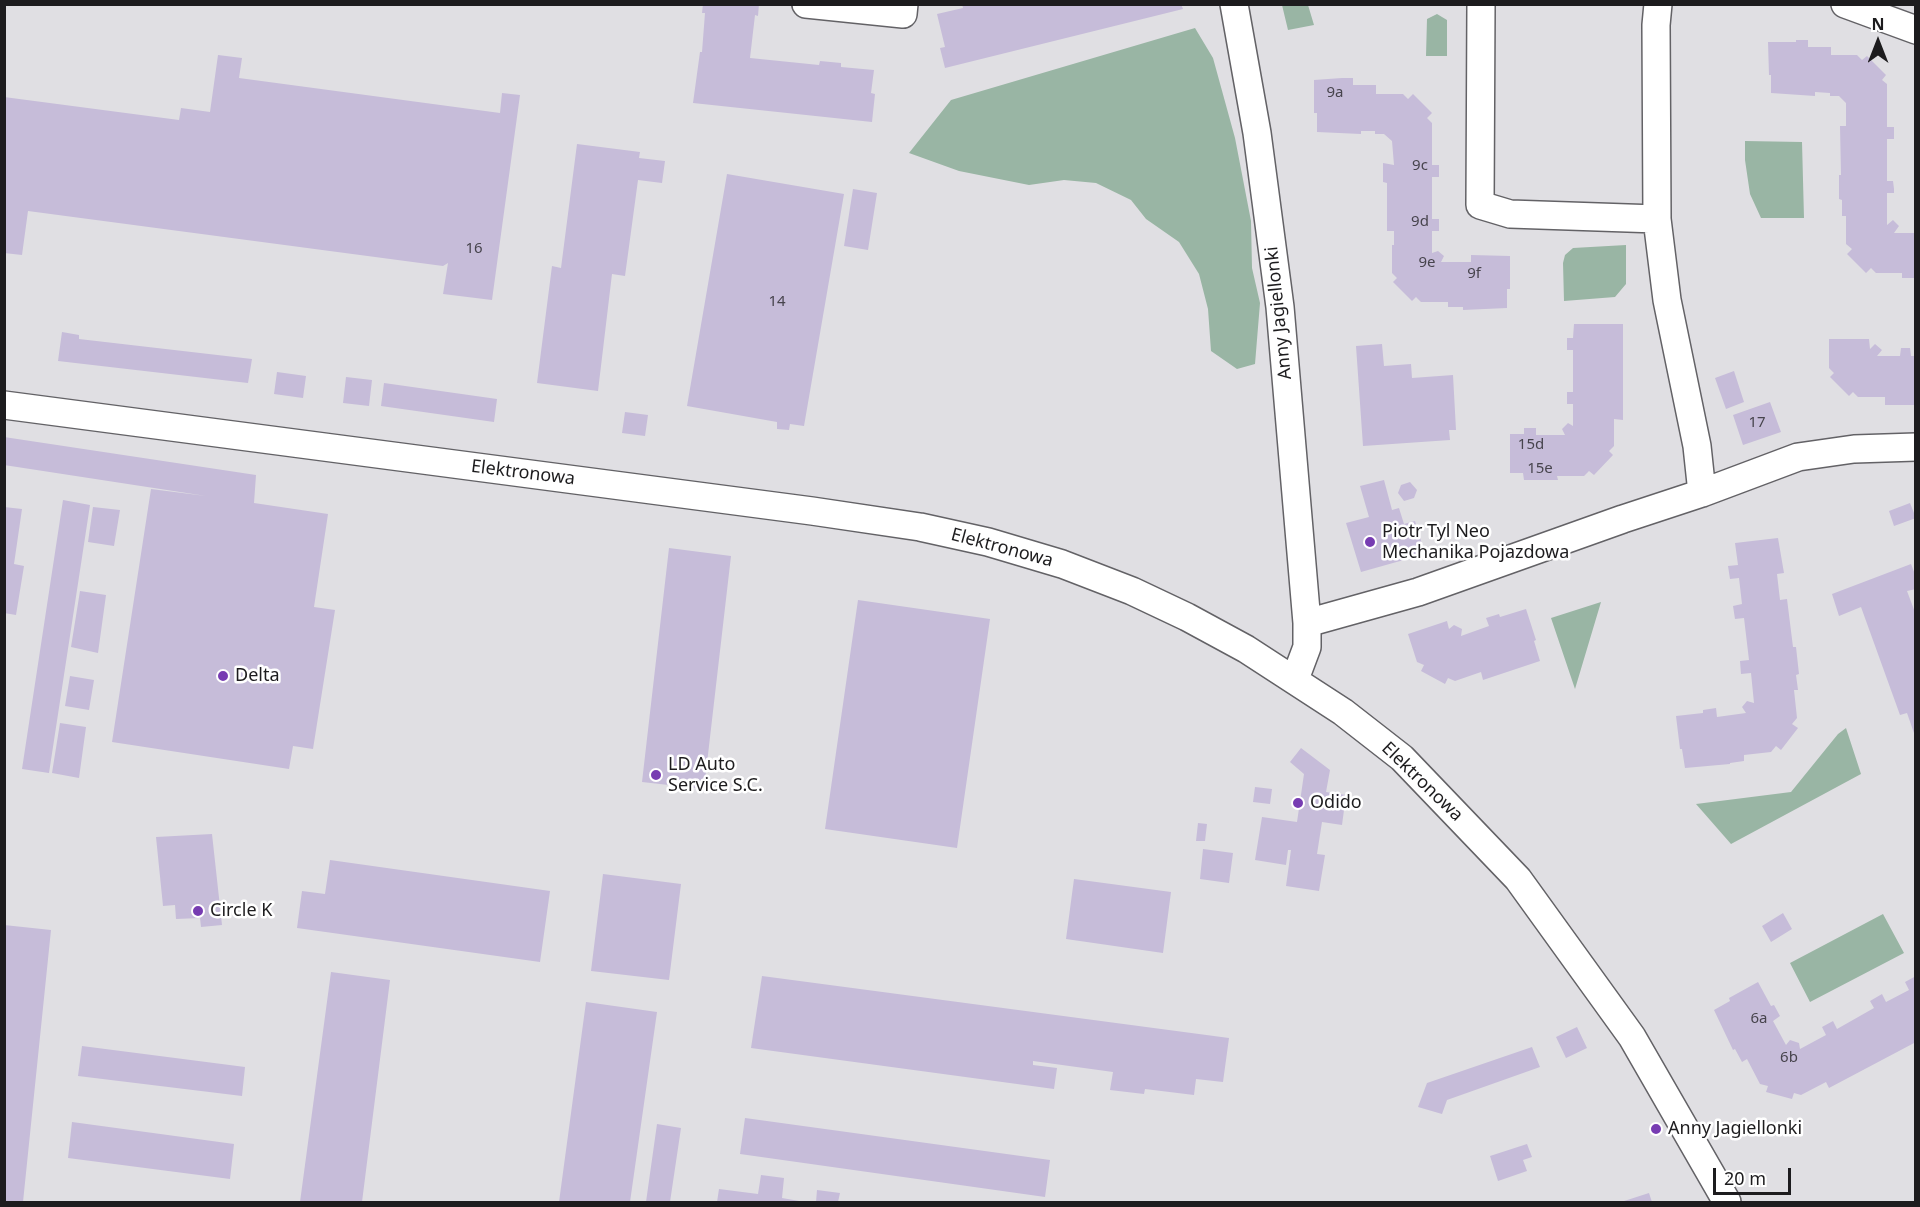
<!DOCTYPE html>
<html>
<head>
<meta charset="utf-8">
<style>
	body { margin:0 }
	#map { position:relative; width:1920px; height:1207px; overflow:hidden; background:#e0dfe3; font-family:"Noto Sans",sans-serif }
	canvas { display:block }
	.frame { position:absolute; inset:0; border:6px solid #1d1c1e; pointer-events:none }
	.north { position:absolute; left:1848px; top:12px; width:60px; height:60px; -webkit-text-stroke:4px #fff; paint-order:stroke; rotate:0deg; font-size:16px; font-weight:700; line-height:24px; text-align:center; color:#1d1c1e }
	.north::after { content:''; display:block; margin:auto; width:21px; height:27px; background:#1d1c1e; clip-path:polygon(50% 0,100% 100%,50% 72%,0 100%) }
	.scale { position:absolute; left:1713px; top:1168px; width:78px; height:27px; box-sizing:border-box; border:3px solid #1d1c1e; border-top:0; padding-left:8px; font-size:18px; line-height:21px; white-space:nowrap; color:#1d1c1e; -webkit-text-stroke:4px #fff; paint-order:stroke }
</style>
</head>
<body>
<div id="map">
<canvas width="1920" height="1207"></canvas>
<div class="frame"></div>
<div class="north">N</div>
<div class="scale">20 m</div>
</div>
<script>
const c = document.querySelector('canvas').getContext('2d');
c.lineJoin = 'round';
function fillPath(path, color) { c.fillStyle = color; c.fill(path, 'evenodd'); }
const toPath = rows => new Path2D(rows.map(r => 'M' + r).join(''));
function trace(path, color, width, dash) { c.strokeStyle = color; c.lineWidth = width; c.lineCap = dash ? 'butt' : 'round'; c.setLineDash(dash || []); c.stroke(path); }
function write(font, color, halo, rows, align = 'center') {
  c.font = font + ' "Noto Sans",sans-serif'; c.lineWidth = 5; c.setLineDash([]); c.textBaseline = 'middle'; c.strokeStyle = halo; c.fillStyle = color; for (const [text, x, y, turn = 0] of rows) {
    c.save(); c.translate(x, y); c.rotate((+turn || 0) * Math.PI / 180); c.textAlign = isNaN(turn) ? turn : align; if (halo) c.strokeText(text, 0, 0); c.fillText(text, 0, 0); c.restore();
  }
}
const green = toPath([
	[1282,5,1308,5,1314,25,1288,30],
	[1437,14,1447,20,1447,56,1426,56,1427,19],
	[1195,28,1213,58,1235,138,1251,221,1252,268,1260,303,1255,364,1237,369,1211,351,1208,309,1199,274,1179,242,1146,219,1131,200,1096,183,1064,180,1029,185,959,171,909,153,951,100],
	[1745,141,1802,142,1804,218,1761,218,1750,194,1745,160],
	[1626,245,1626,284,1615,297,1564,301,1563,263,1565,255,1573,248],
	[1601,602,1575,689,1551,618],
	[1846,728,1861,774,1731,844,1696,804,1791,792,1838,734],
	[1883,914,1904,953,1810,1002,1790,963]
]);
const building = toPath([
	[703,4,759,4,758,16,755,15,750,58,819,65,820,61,841,63,841,67,874,70,871,93,875,94,872,122,693,103,700,52,702,52,705,13,702,13],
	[962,4,1181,4,1183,9,945,68,940,48,945,47,937,14,963,8],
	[1796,40,1808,40,1808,47,1831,47,1831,55,1857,55,1862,60,1867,56,1886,75,1882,80,1887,84,1887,127,1894,127,1894,139,1887,139,1887,181,1893,181,1894,189,1894,193,1887,193,1887,225,1893,220,1899,226,1894,233,1916,233,1916,278,1902,278,1902,273,1876,273,1871,268,1866,273,1847,254,1852,249,1846,244,1846,216,1842,216,1842,200,1839,199,1839,175,1841,175,1840,126,1846,126,1846,103,1839,96,1830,96,1830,93,1815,92,1815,96,1771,93,1771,75,1769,75,1768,42,1796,42],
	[218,55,242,58,239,78,500,113,502,93,520,95,492,300,443,294,448,263,443,266,28,211,22,255,4,253,4,97,179,120,181,108,210,112],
	[1342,78,1353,78,1353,85,1376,85,1376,94,1403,94,1408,99,1413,94,1432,113,1427,118,1432,123,1432,165,1439,165,1439,177,1432,177,1432,219,1439,219,1439,231,1432,231,1432,253,1438,251,1444,256,1441,262,1471,262,1471,255,1510,256,1510,289,1507,289,1507,308,1463,310,1463,307,1448,307,1448,302,1421,302,1416,297,1412,301,1393,282,1397,278,1392,273,1392,245,1394,245,1394,231,1387,231,1387,183,1383,182,1383,163,1394,165,1392,141,1384,134,1375,134,1375,131,1361,131,1361,134,1317,132,1317,113,1314,113,1314,80],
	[577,144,640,152,639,158,665,161,662,183,638,180,625,276,612,274,598,391,537,383,552,266,561,268],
	[727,174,844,194,804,426,790,424,789,430,777,429,777,422,687,406],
	[853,189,877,193,868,250,844,246],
	[1574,324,1623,324,1623,420,1614,419,1614,446,1609,451,1613,455,1594,475,1589,471,1584,476,1557,476,1558,480,1524,480,1523,473,1510,473,1510,434,1524,434,1524,428,1536,428,1536,435,1565,435,1562,429,1568,423,1573,426,1573,404,1567,404,1567,392,1573,392,1573,350,1567,350,1567,338,1573,338],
	[62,332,79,335,79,339,252,359,248,383,58,361],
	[1829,339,1869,339,1870,349,1875,344,1882,350,1877,356,1900,356,1901,348,1910,348,1911,356,1916,356,1916,405,1885,405,1885,397,1858,397,1853,392,1849,396,1830,377,1834,373,1829,368],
	[1382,344,1384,366,1411,364,1412,378,1453,375,1456,430,1449,430,1450,440,1363,446,1356,346],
	[1734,371,1744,402,1726,409,1715,378],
	[277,372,306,376,303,398,274,394],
	[346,377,372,380,369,406,343,403],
	[384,383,497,399,494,422,381,406],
	[1770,402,1781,432,1743,445,1733,415],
	[625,412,648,415,645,436,622,433],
	[4,437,256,475,254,503,328,514,314,607,335,610,313,749,293,746,289,769,112,742,151,489,206,496,4,465],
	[1384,480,1392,510,1399,508,1404,524,1415,521,1425,554,1361,572,1346,523,1369,517,1360,486],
	[1410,482,1417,490,1414,498,1404,501,1398,493,1401,485],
	[63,500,90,505,49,773,22,769],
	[1910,503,1916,518,1894,526,1889,511],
	[4,507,22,509,14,564,24,566,16,615,4,613],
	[93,507,120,510,114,546,88,542],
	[1778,538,1784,573,1777,574,1780,600,1787,599,1793,647,1796,647,1799,674,1796,675,1798,690,1794,690,1797,718,1792,724,1798,728,1781,750,1776,746,1771,752,1744,755,1744,761,1730,763,1730,764,1685,768,1682,749,1680,749,1676,716,1703,713,1703,710,1716,708,1717,717,1746,713,1742,707,1747,701,1754,703,1751,673,1741,674,1740,661,1749,660,1744,618,1735,619,1733,606,1742,604,1739,578,1730,579,1728,566,1738,565,1735,543],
	[669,548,731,556,704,789,642,782],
	[1911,564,1916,577,1916,589,1907,591,1916,615,1915,736,1907,713,1900,715,1861,607,1839,616,1832,594],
	[80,591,106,595,98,653,71,647],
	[858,600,990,619,957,848,825,829],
	[1526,609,1536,640,1534,641,1540,661,1483,680,1481,672,1455,681,1448,678,1445,684,1421,671,1424,665,1417,662,1408,634,1447,621,1449,629,1454,625,1462,629,1461,636,1489,626,1486,618,1499,614,1500,617],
	[70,676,94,680,89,710,65,706],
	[60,723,86,727,79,778,52,773],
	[1301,748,1330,770,1326,792,1346,795,1342,825,1322,822,1317,854,1325,855,1319,891,1286,886,1291,850,1288,850,1286,865,1255,860,1262,817,1297,822,1304,774,1290,762],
	[1255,787,1272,789,1270,804,1253,802],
	[1198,823,1207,824,1205,841,1196,841],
	[212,834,222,925,201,927,200,918,176,919,175,905,163,906,156,837],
	[1203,849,1233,853,1229,883,1200,879],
	[330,860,550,891,540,962,297,928,302,891,325,894],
	[603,874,681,884,669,980,591,971],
	[1074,879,1171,892,1163,953,1066,939],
	[1783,913,1792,929,1771,942,1762,926],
	[4,925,51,930,23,1202,4,1202],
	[331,972,390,980,362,1202,300,1202],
	[762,976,1229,1038,1223,1082,1196,1079,1194,1095,1145,1089,1144,1094,1110,1090,1113,1072,1033,1061,1033,1065,1057,1068,1054,1089,751,1048],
	[1916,976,1916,1042,1829,1088,1826,1082,1801,1095,1794,1093,1792,1099,1766,1092,1768,1086,1760,1084,1747,1059,1742,1062,1735,1049,1733,1050,1714,1010,1730,1001,1729,998,1758,982,1771,1006,1774,1005,1780,1016,1773,1021,1786,1045,1790,1040,1799,1043,1800,1049,1826,1035,1822,1027,1833,1021,1837,1029,1874,1008,1870,1001,1882,994,1886,1002,1909,990,1905,982],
	[586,1002,657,1012,630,1202,559,1202],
	[1577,1027,1587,1048,1566,1058,1556,1037],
	[82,1046,245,1067,242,1096,78,1076],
	[1532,1047,1540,1067,1447,1100,1442,1114,1418,1107,1427,1083],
	[745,1118,1050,1160,1045,1197,740,1154],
	[72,1122,234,1144,230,1179,68,1158],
	[657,1124,681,1128,670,1202,646,1202],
	[1527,1144,1532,1157,1523,1160,1527,1171,1498,1181,1490,1156],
	[761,1175,784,1178,782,1198,805,1202,717,1202,719,1189,758,1194],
	[817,1190,840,1193,838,1202,816,1202],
	[1649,1193,1652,1202,1621,1202]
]);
const minor = toPath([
	[806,4,903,14,904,4],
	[1234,4,1257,133,1280,307,1307,623,1307,647,1295,679],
	[1481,4,1480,205,1510,214,1657,219],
	[1658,4,1656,25,1657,219,1667,300,1697,446,1702,493],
	[1845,4,1916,30],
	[4,405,812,511,920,527,988,542,1062,564,1132,591,1187,617,1246,649,1343,712,1402,758,1518,879,1632,1037,1727,1202],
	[1307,623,1418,592,1623,519,1702,493,1798,457,1854,449,1916,447]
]);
const markers = [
	[1370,542,6,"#773cb2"],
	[223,676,6,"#773cb2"],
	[656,775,6,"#773cb2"],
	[1298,803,6,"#773cb2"],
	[198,911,6,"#773cb2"],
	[1656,1129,6,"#773cb2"]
];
const numberNames = [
	["9a",1335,93],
	["9c",1420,166],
	["9d",1420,222],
	["16",474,249],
	["9e",1427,263],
	["9f",1474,274],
	["14",777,302],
	["17",1757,423],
	["15d",1531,445],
	["15e",1540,469],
	["6a",1759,1019],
	["6b",1789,1058]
];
const streetNames = [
	["Anny Jagiellonki",1279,313,-96],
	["Elektronowa",523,473,7],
	["Elektronowa",1002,548,15],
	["Elektronowa",1422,782,44]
];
const poiNames = [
	["Piotr Tyl Neo",1382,532],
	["Mechanika Pojazdowa",1382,553],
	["Delta",235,676],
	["LD Auto",668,765],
	["Service S.C.",668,786],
	["Odido",1310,803],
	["Circle K",210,911],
	["Anny Jagiellonki",1668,1129]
];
fillPath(green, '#99b5a4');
fillPath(building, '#c6bcd9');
trace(minor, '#636266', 30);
trace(minor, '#fff', 27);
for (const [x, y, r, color] of markers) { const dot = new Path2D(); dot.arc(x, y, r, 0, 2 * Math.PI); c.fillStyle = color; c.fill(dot); trace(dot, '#fff', 2); }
write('15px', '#47444d', null, numberNames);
write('18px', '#1d1c1e', '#fff', streetNames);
write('18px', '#1d1c1e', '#fff', poiNames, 'left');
</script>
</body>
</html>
